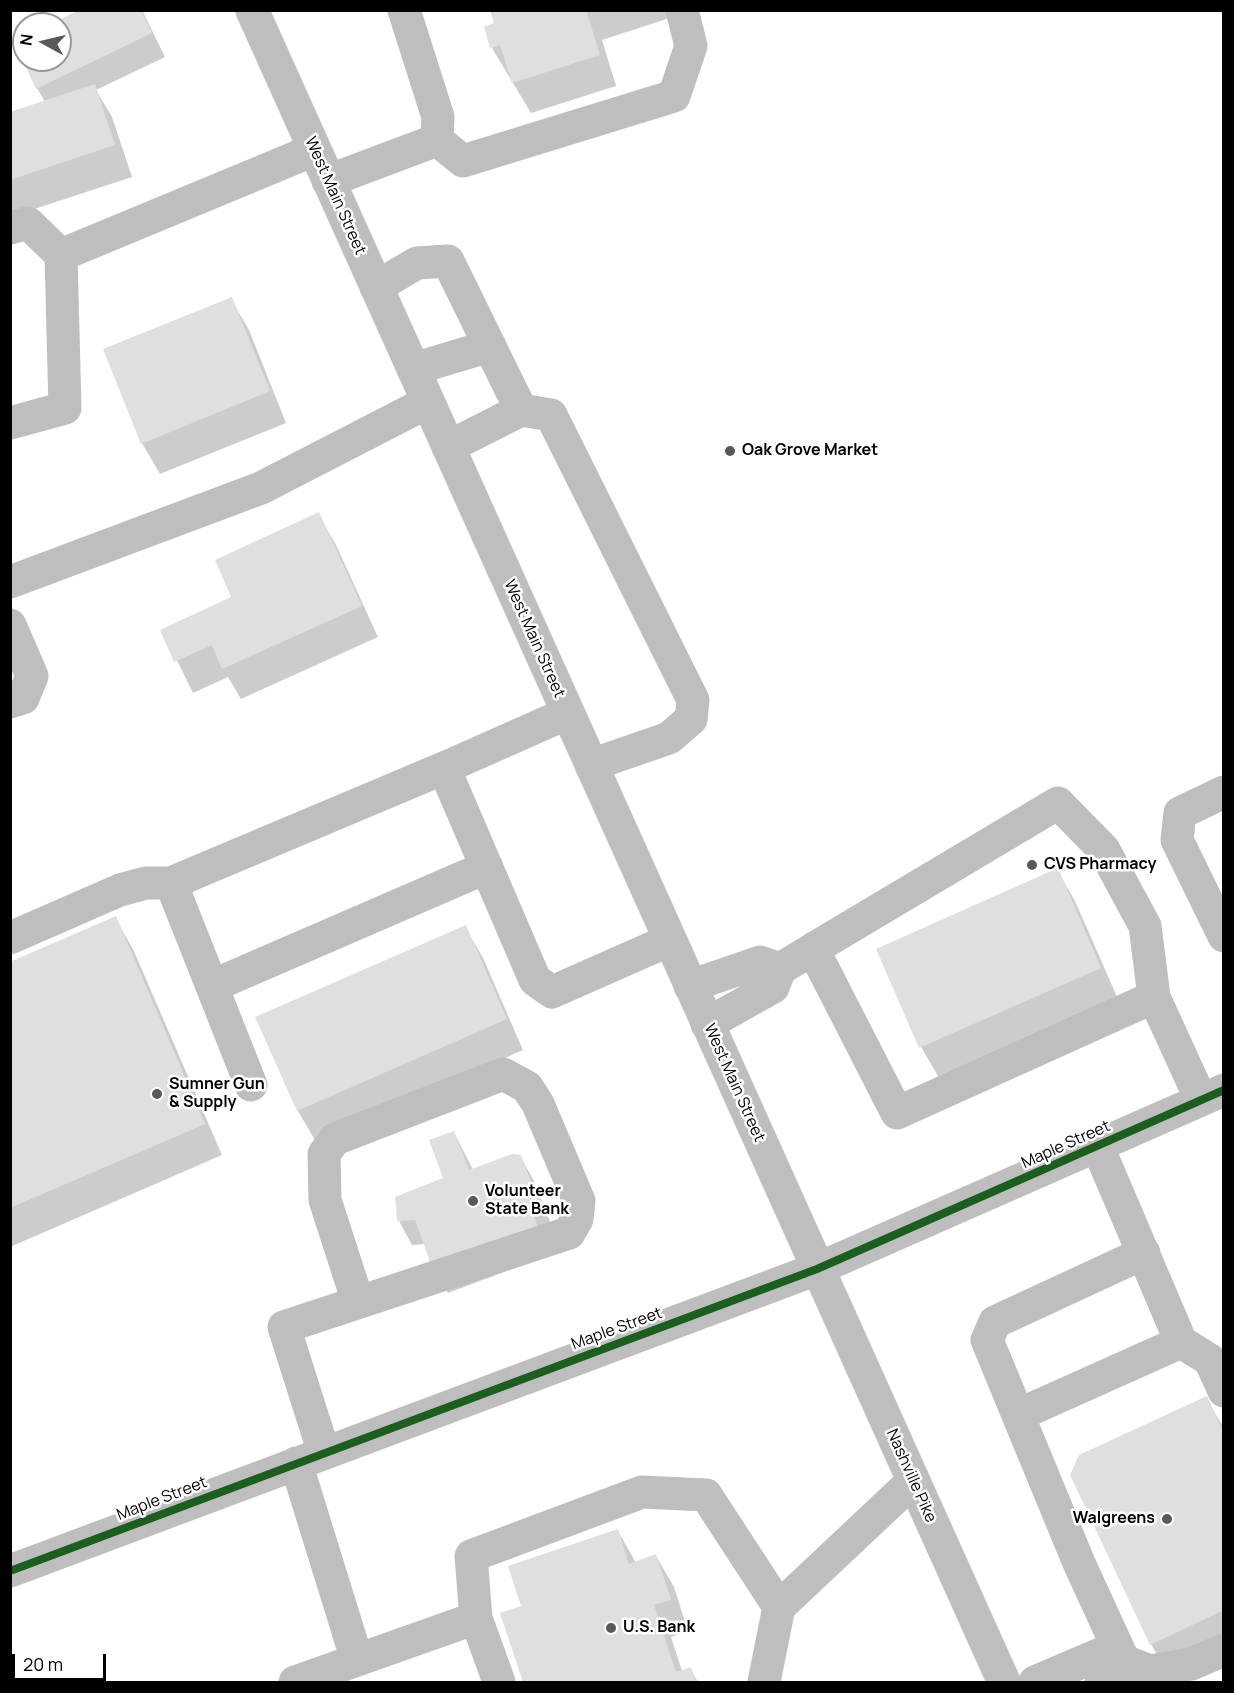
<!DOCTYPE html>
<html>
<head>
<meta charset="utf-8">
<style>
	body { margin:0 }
	#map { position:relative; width:1234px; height:1693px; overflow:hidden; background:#fff; font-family:Manrope,sans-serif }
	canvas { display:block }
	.frame { position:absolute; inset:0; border:12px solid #000; pointer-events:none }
	.north { position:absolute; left:12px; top:12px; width:60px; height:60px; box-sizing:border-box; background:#fff; border:2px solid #999; border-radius:50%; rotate:278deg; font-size:16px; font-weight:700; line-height:24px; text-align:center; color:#000 }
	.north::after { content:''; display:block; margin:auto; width:21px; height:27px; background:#595959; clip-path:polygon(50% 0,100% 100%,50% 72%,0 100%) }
	.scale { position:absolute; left:12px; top:1654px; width:94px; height:27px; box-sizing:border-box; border:3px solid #000; border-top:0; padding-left:8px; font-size:18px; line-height:21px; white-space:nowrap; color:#000; -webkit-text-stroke:4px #fff; paint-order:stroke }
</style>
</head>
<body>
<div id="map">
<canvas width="1234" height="1693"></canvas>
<div class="frame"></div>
<div class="north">N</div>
<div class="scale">20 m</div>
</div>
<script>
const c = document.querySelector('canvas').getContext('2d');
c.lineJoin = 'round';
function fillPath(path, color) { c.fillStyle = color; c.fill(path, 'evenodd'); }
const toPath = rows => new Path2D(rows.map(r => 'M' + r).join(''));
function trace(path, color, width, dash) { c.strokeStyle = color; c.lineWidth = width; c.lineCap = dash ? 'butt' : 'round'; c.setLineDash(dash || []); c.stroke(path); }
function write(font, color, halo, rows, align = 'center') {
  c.font = font + ' Manrope,sans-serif'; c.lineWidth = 5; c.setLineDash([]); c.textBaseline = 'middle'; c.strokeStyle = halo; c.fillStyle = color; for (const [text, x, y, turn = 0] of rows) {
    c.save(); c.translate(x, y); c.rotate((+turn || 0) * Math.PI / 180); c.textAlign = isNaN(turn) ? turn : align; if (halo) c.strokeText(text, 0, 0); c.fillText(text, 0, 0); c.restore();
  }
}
const shadow = toPath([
	[82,10,142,10,165,57,96,90,112,117,132,177,10,217,10,113,45,102,37,88,16,42,24,38,24,60,60,60,60,24,54,24],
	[491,10,677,10,679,15,602,40,616,86,531,113,492,48,485,28,496,24],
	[231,299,249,330,286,423,160,474,142,443],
	[318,514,336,545,378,637,241,699,228,677,193,693,162,630,233,597],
	[1057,870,1075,901,1118,999,939,1078,921,1047],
	[115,918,133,949,222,1155,10,1247,10,964],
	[465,927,483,958,523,1050,316,1142,298,1111,257,1018],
	[454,1132,473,1170,520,1156,534,1181,551,1224,552,1254,448,1293,434,1269,425,1244,412,1245,399,1221,445,1179],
	[1206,1398,1224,1428,1224,1649,1169,1675,1151,1644],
	[618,1531,636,1563,656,1556,674,1587,688,1631,671,1637,682,1671,690,1669,698,1682,524,1682,502,1614,523,1607]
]);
const building = toPath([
	[79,10,141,10,152,33,36,89,14,42,24,37,24,60,60,60,60,24,51,24],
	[490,10,586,10,600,55,512,83,500,45,490,48,484,27,494,23],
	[95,84,115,145,10,180,10,112],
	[232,297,270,391,141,444,103,349],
	[319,512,362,606,222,669,212,645,174,662,160,630,231,597,215,560],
	[1058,868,1101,968,919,1048,876,949],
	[116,916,205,1124,10,1208,10,962],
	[466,925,507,1019,297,1111,255,1017],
	[454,1131,469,1170,512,1154,521,1155,538,1200,529,1204,539,1230,433,1270,415,1220,397,1221,395,1197,443,1178,429,1140],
	[1207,1396,1224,1433,1224,1610,1150,1645,1070,1475,1079,1455],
	[618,1529,629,1564,656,1554,671,1600,654,1605,676,1672,691,1667,696,1682,523,1682,500,1613,521,1606,508,1566]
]);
const minor = toPath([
	[404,10,438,117,437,140,463,161,674,96,691,46,682,10],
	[328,181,437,140],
	[10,228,28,223,61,255,65,408,10,423],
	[61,255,314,150],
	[376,287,417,263,448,261,521,410],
	[413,369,490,346],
	[448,447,521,410,551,415,693,700,691,719,669,738,591,765],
	[10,582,261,488,428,402],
	[10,625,32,676,23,698,10,702],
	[568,713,444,768,535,980,552,992,670,940],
	[1224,792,1180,813,1177,840,1224,936],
	[10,938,120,890,146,883,171,883],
	[813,949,1058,803,1104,850,1145,926,1154,997,1201,1100],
	[212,986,487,867],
	[690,986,760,962,780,969],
	[707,1024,773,987,780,969,813,949,897,1113,1154,997],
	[251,1085,171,883,444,768],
	[1097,1145,1181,1342,1210,1360,1224,1391],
	[1018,1415,1181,1342],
	[324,1453,284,1327,569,1233,577,1219,579,1201,538,1104,527,1087,503,1074,335,1139,324,1154,325,1200,358,1302],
	[296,1463,357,1660],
	[10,1571,817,1269,1224,1090],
	[476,1618,471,1556,642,1492,706,1495,779,1607],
	[1123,1659,1079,1563,987,1340,995,1322,1144,1253],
	[295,1682,476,1618,499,1682],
	[764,1682,779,1607,913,1481],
	[1035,1682,1103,1653,1150,1671,1191,1664,1224,1650],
	[1101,1682,1112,1677,1123,1659]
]);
const major = toPath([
	[252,10,1004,1682]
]);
const cycleway = toPath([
	[10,1571,817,1269,1224,1090]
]);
const markers = [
	[730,451,6,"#595959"],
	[1032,865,6,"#595959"],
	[157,1094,6,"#595959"],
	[473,1201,6,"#595959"],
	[1167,1519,6,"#595959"],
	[611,1628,6,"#595959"]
];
const streetNames = [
	["West Main Street",335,196,66],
	["West Main Street",534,639,66],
	["West Main Street",734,1083,66],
	["Maple Street",1066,1145,-24],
	["Maple Street",617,1329,-20],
	["Nashville Pike",911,1476,66],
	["Maple Street",162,1499,-21]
];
const poiNames = [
	["Oak Grove Market",742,451],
	["CVS Pharmacy",1044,865],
	["Sumner Gun",169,1085],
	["& Supply",169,1103],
	["Volunteer",485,1192],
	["State Bank",485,1210],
	["Walgreens",1155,1519,"right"],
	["U.S. Bank",623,1628]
];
fillPath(shadow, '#0003');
fillPath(building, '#dfdfdf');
trace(major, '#dbdbdb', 34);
trace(minor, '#bebebe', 33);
trace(major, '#bebebe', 33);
trace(cycleway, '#1b5e20', 8);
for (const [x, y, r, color] of markers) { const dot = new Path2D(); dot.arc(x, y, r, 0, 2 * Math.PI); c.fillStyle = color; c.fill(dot); trace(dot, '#fff', 2); }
write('16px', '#000', '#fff', streetNames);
write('bold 16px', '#000', '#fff', poiNames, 'left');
</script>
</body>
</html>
